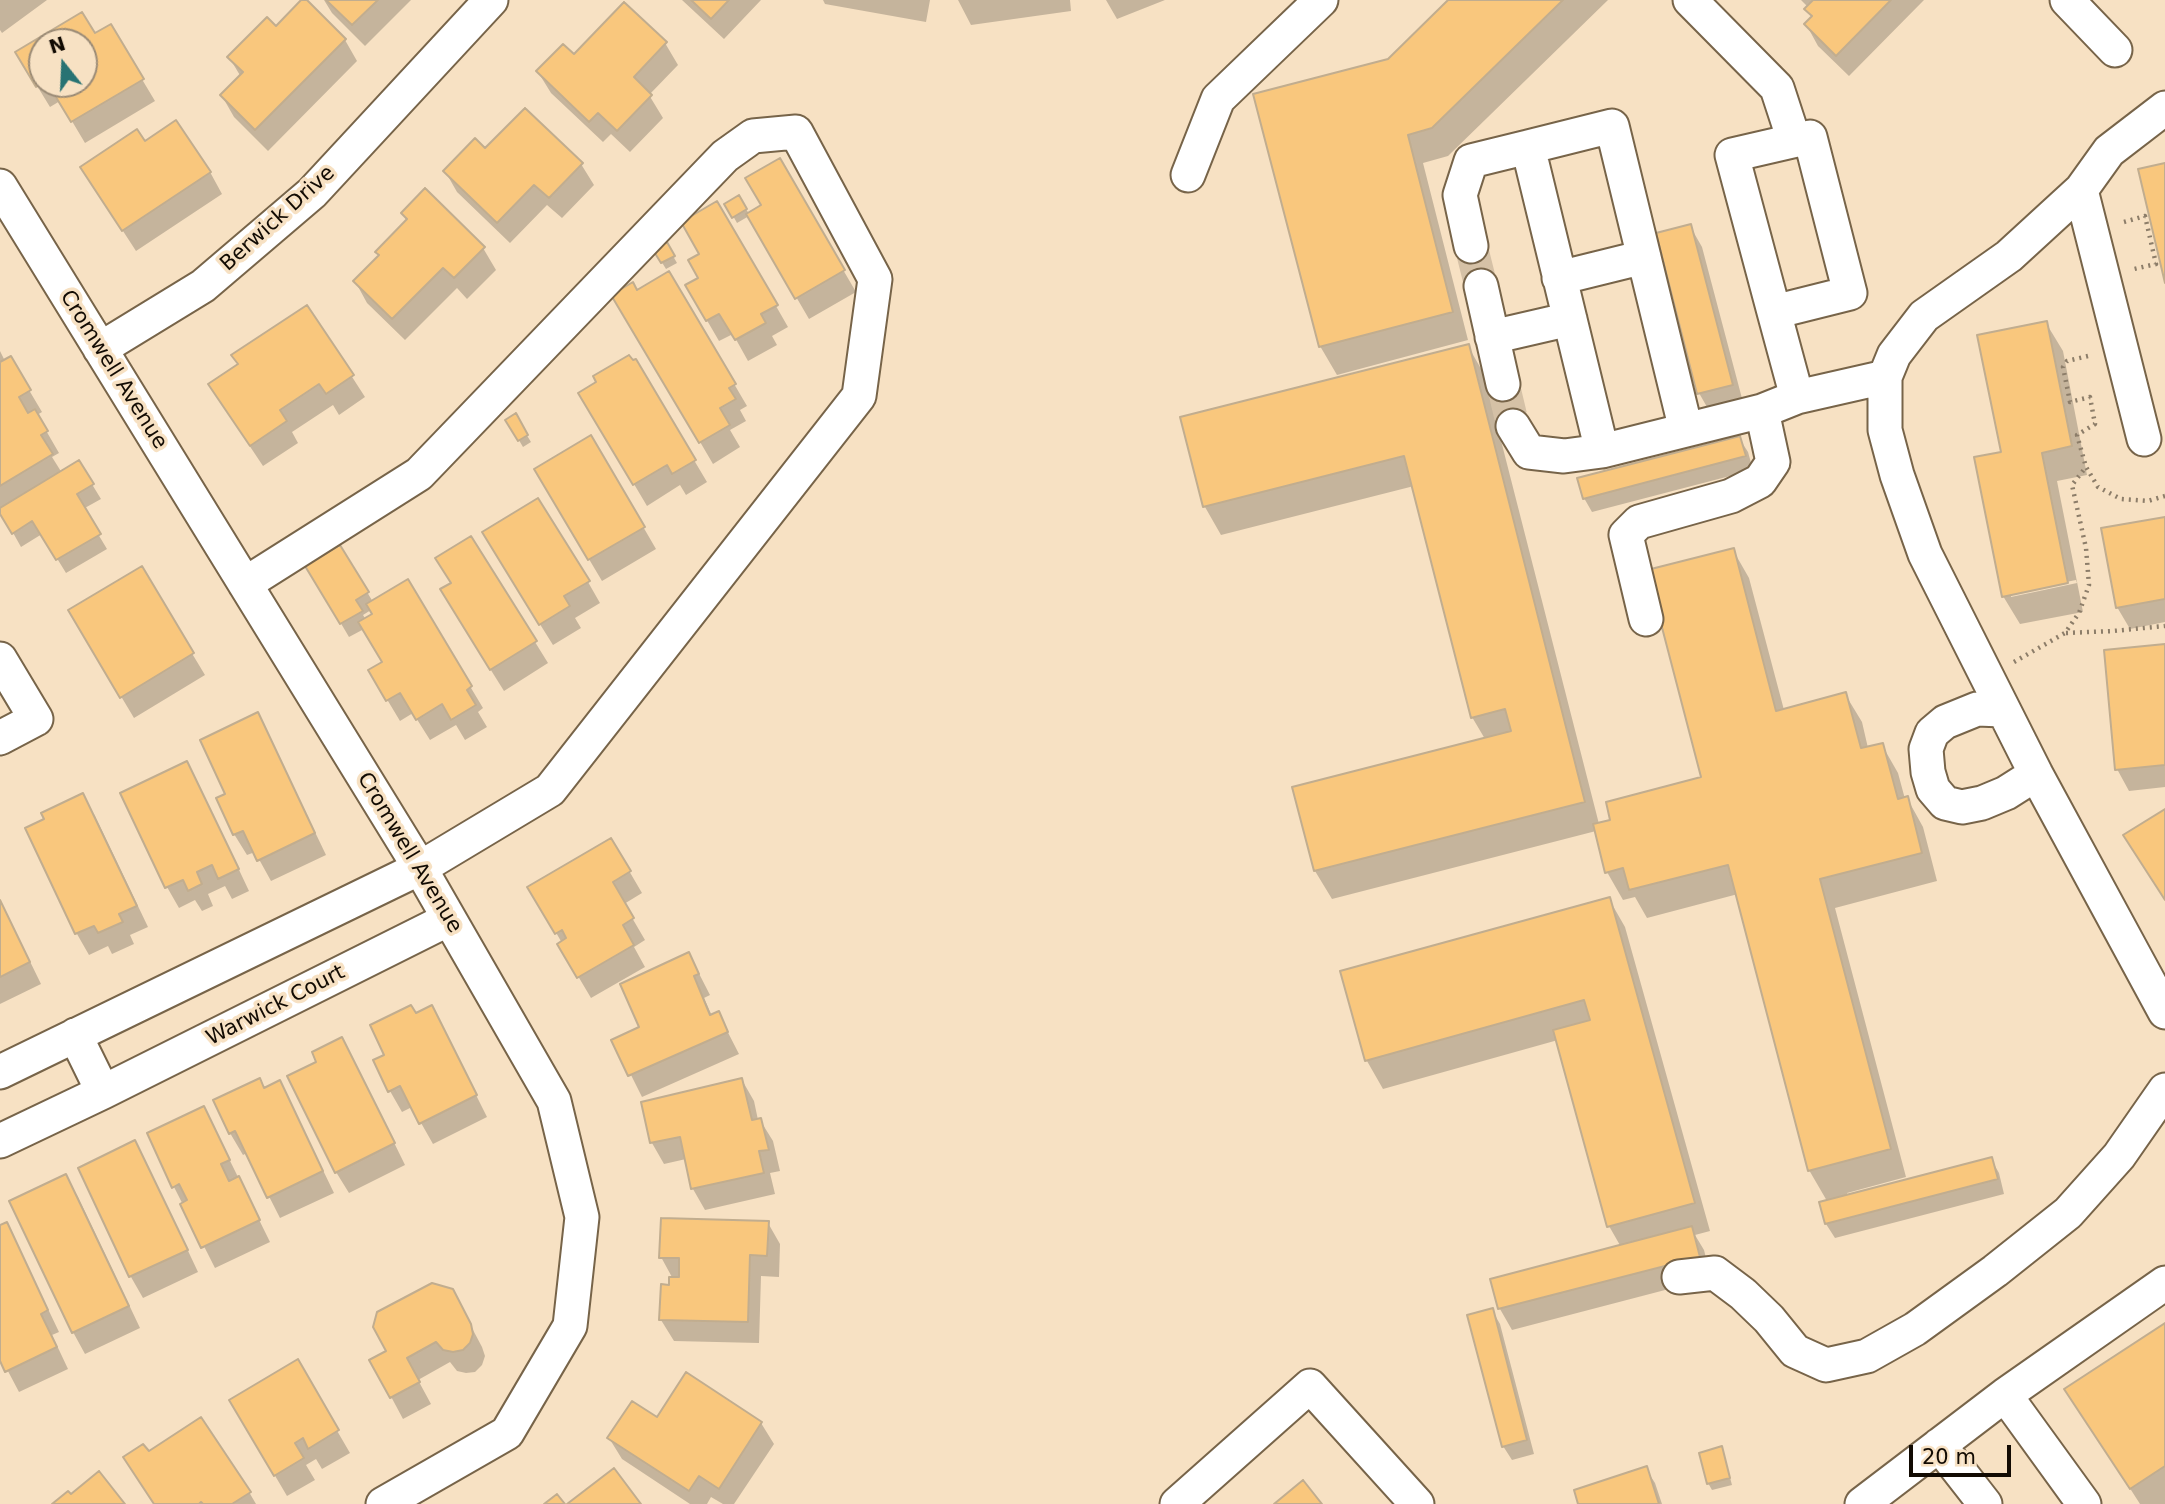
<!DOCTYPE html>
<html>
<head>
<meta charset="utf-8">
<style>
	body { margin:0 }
	#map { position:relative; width:2165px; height:1504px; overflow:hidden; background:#f7e1c3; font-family:"DejaVu Sans",sans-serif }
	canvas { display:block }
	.north { position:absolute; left:28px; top:28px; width:70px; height:70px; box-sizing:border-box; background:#f7e1c3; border:2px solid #9b8b76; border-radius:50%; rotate:342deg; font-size:19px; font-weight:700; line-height:28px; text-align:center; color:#120b03 }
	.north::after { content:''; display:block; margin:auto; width:24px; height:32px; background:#287373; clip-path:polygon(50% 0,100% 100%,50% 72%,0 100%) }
	.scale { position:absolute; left:1909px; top:1445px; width:102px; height:32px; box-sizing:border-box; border:4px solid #120b03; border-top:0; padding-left:9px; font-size:21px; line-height:24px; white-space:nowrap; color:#120b03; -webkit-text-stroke:5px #f7e1c3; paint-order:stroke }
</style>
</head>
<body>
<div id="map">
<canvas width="2165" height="1504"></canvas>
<div class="north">N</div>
<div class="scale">20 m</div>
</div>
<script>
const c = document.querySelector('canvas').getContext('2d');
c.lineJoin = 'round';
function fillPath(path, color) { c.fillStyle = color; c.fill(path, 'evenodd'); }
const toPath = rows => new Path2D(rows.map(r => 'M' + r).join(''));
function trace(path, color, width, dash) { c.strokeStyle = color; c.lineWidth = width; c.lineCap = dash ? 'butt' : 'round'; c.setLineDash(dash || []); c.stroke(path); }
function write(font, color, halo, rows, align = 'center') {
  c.font = font + ' "DejaVu Sans",sans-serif'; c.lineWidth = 7; c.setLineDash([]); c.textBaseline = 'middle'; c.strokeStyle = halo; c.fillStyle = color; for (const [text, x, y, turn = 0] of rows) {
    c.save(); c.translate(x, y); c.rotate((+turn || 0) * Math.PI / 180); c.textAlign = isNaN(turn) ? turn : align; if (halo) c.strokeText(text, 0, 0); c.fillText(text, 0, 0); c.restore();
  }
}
const shadow = toPath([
	[0,0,47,0,2,33,0,30],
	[303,0,345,40,357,61,268,151,234,117,222,96,241,77,229,57,276,28],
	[324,0,411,0,365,46,332,13],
	[682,0,761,0,724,39],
	[823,0,930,0,926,22,825,4],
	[958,0,1070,0,1071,11,971,25],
	[1106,0,1165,0,1117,19],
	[1450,0,1608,0,1448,156,1423,163,1468,340,1337,375,1320,346,1389,60],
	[1801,0,1924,0,1849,76,1818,46,1806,24,1812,18,1807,9,1808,7],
	[81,14,94,36,110,26,155,101,85,143,60,101,50,107,17,53],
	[42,42,84,42,84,84,42,84],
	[665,43,678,65,649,95,663,118,630,152,611,134,603,142,551,93,538,72,574,56],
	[485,151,581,164,594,185,562,218,547,205,510,243,457,192,445,171],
	[779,160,856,292,809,319,749,216,737,223,727,205,739,197,749,214,763,206],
	[82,168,210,172,222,194,136,251],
	[717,203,788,327,772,336,777,345,748,361,733,334,719,341,687,286,700,278,702,254],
	[403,214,483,248,496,270,467,299,457,288,405,340,367,303,355,281,380,256,377,252,407,222],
	[1690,226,1702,247,1744,406,1711,414,1699,393],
	[666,244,677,263,666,269,655,251],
	[669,273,747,406,740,410,746,421,730,430,740,447,713,464,614,295,637,293],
	[307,307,365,397,339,415,333,405,292,432,298,443,263,466,223,406,239,365],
	[2046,323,2063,351,2087,475,2057,481,2083,612,2020,624,2003,596,2003,453],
	[2076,580,2077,583,2011,597,2011,593],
	[1468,346,1484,374,1599,824,1613,821,1703,778,1733,550,1749,578,1784,710,1845,694,1862,722,1868,748,1882,745,1898,773,1905,799,1907,798,1923,827,1937,881,1835,908,1906,1177,1847,1193,1848,1196,1991,1159,1999,1173,2004,1194,1835,1238,1826,1224,1821,1203,1827,1201,1809,1170,1738,894,1647,918,1635,897,1623,900,1607,872,1596,831,1332,899,1315,871,1294,788,1485,739,1472,717,1414,486,1221,535,1205,507,1182,418],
	[0,351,5,361,10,358,42,412,37,415,59,453,52,457,62,473,79,463,101,499,83,509,107,549,66,573,42,534,21,547,2,513,0,514],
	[635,361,707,482,686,495,680,485,647,506,580,393],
	[515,416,531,442,523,447,507,420],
	[591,437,656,549,602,581,536,470],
	[1739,438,1748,452,1753,470,1592,512,1584,498],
	[2165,518,2165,622,2130,629,2117,607],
	[340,547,373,602,407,581,483,708,478,712,487,727,465,740,456,725,430,740,413,713,400,721,370,671,384,663,364,629,349,637,307,566],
	[371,610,374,614,366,620,363,615],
	[496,554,588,582,600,603,575,618,581,628,553,645],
	[141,569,205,675,134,718,70,611],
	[452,584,535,642,548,663,504,691,454,611],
	[2165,646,2165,787,2129,791,2117,769],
	[257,715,269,736,326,855,271,881,255,852,247,855,234,834],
	[187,763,199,785,249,891,232,899,225,886,208,894,213,906,202,911,195,900,179,908,167,887],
	[83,795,95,816,148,927,130,935,134,944,112,954,108,946,89,955,77,934,27,829,46,820],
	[611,840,642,893,624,904,645,940,634,947,645,967,591,998,559,944,562,943,530,887],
	[1609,899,1625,927,1710,1231,1695,1235,1704,1250,1711,1278,1512,1330,1500,1309,1493,1280,1621,1247,1609,1226,1558,1040,1383,1089,1367,1061,1343,973],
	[0,900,41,984,0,1004],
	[689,954,710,995,704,998,712,1016,718,1013,739,1054,642,1097,614,1041,641,1028],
	[415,1015,443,1029,487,1117,433,1144,412,1107,402,1112,390,1091,387,1056],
	[354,1061,405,1165,349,1193,336,1172,319,1062],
	[742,1080,754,1101,758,1120,760,1120,773,1141,780,1171,770,1173,775,1194,705,1210,693,1189,686,1159,664,1164,652,1143,643,1103],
	[279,1083,291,1104,334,1193,280,1218,247,1153,243,1155,230,1133,264,1090],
	[204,1108,270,1242,215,1268,174,1187],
	[135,1143,147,1164,198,1272,143,1298,131,1277,80,1169],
	[66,1176,78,1197,140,1328,85,1354,73,1332],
	[768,1223,780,1244,779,1277,761,1276,759,1343,674,1341,661,1320,673,1279,661,1257],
	[6,1224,18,1246,59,1332,52,1335,68,1369,19,1392,0,1356,0,1227],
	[1492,1310,1500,1324,1534,1454,1512,1460,1503,1446],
	[464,1313,482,1347,485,1356,482,1365,475,1372,466,1373,457,1371,450,1362,418,1380,431,1404,403,1419,372,1361],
	[2165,1325,2165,1504,2140,1504,2067,1390],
	[297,1362,350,1453,322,1469,316,1459,306,1465,315,1480,287,1496,231,1401],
	[657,1420,761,1423,774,1444,734,1504,723,1504,711,1497,707,1504,690,1504,622,1459,609,1438],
	[1721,1448,1724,1455,1732,1485,1712,1490,1708,1483],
	[148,1454,249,1492,256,1504,154,1504,125,1458],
	[1646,1469,1655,1483,1662,1504,1580,1504]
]);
const building = toPath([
	[301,0,307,0,346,39,255,130,220,95,243,72,227,57,267,17,276,26,301,0],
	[326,0,378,0,352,25,326,0],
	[691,0,729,0,711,19,691,0],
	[1448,0,1563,0,1432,128,1408,135,1453,312,1319,347,1253,94,1388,59,1448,0],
	[1813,0,1891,0,1836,56,1804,24,1812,16,1804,9,1813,0],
	[624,2,667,42,634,77,652,95,617,131,598,113,589,122,536,71,563,44,574,54,624,2],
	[82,12,95,33,111,24,144,79,71,122,48,84,84,84,84,42,42,42,42,83,36,87,15,52,82,12],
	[525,108,583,163,549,198,534,185,497,223,443,171,475,138,485,148,525,108],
	[176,120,211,172,122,231,80,167,137,129,145,141,176,120],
	[780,158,845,270,795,299,746,214,761,205,745,178,780,158],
	[2165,163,2165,283,2138,169,2165,163],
	[425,188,485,247,454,278,443,268,392,319,353,281,379,255,375,252,407,219,401,213,425,188],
	[739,195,747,209,732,218,724,204,739,195],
	[717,201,778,305,761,314,766,323,735,340,719,314,706,321,685,285,698,278,688,260,699,254,681,222,717,201],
	[1691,224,1733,385,1697,394,1656,233,1691,224],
	[667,242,675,256,661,263,653,250,667,242],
	[669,271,736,384,729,388,736,399,720,408,730,425,699,443,611,295,633,282,637,290,669,271],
	[307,305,354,375,326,394,319,384,280,410,287,421,250,446,208,384,238,364,231,355,307,305],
	[2047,321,2072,446,2042,453,2068,583,2002,597,1974,457,2001,452,1977,335,2047,321],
	[1469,344,1585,802,1314,871,1292,787,1511,731,1505,709,1471,718,1404,456,1203,507,1180,417,1469,344],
	[629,355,633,360,636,359,696,460,672,474,667,465,633,485,578,393,596,382,593,376,629,355],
	[11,356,31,390,19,397,28,413,35,409,48,431,41,435,53,454,0,486,0,362,11,356],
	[516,413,528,435,518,441,505,420,516,413],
	[591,435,645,527,588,560,534,469,591,435],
	[1740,436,1746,456,1583,499,1577,478,1740,436],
	[79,460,94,484,77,494,101,534,56,560,32,521,12,534,0,514,0,508,79,460],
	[538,498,590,581,564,596,570,606,539,625,482,532,538,498],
	[2165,517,2165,599,2116,608,2101,528,2165,517],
	[471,536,537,641,490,670,440,589,451,583,435,558,471,536],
	[340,545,369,592,356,600,363,611,340,624,305,566,340,545],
	[1734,548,1776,711,1846,692,1861,748,1883,743,1898,799,1908,796,1922,853,1820,879,1891,1149,1808,1171,1728,865,1629,890,1623,868,1605,873,1593,824,1610,820,1606,802,1701,777,1647,570,1734,548],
	[142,566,194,653,120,698,68,610,142,566],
	[408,579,472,686,467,690,476,705,451,720,442,704,416,720,400,693,386,701,368,670,382,662,358,622,372,614,366,604,408,579],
	[2165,644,2165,765,2115,770,2104,650,2165,644],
	[258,712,315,833,257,861,243,831,233,835,216,798,225,794,200,740,258,712],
	[187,761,239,869,218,879,212,865,197,872,202,884,188,891,183,880,165,888,120,793,187,761],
	[83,793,137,906,119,914,123,922,98,933,94,926,75,934,25,828,44,819,41,813,83,793],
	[2165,809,2165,900,2123,835,2165,809],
	[611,838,631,871,613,882,634,918,623,925,634,945,577,978,557,944,566,938,562,930,555,934,527,887,611,838],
	[1610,897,1695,1203,1607,1227,1553,1030,1590,1020,1584,1000,1365,1061,1340,971,1610,897],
	[0,900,30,962,0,977,0,900],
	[689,952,699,974,694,976,710,1015,719,1011,728,1032,628,1076,611,1040,639,1027,620,984,689,952],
	[411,1005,416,1013,432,1005,477,1095,419,1124,400,1086,388,1092,373,1060,384,1055,370,1025,411,1005],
	[342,1037,395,1143,335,1173,287,1076,316,1062,312,1052,342,1037],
	[260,1078,264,1088,280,1080,323,1171,267,1198,235,1131,229,1134,213,1100,260,1078],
	[742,1078,752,1120,761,1118,769,1150,759,1151,764,1173,691,1189,680,1137,650,1143,641,1102,742,1078],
	[204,1106,230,1160,221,1164,229,1181,239,1176,260,1220,201,1248,180,1204,187,1200,179,1184,172,1188,147,1133,204,1106],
	[135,1140,188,1250,129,1277,78,1168,135,1140],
	[1992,1157,1998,1179,1825,1224,1819,1202,1992,1157],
	[66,1174,129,1306,72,1333,9,1201,66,1174],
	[661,1218,769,1221,767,1256,750,1255,748,1322,659,1320,661,1284,669,1285,669,1277,679,1277,679,1258,659,1258,661,1218],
	[7,1222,48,1310,41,1314,57,1347,5,1372,0,1361,0,1225,7,1222],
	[1692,1226,1700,1257,1498,1309,1490,1279,1692,1226],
	[432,1283,453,1289,471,1324,473,1334,470,1343,463,1350,453,1352,443,1350,436,1342,407,1358,420,1382,390,1398,369,1360,386,1351,373,1327,377,1312,432,1283],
	[1493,1308,1527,1440,1502,1447,1467,1315,1493,1308],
	[2165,1323,2165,1466,2130,1489,2064,1389,2165,1323],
	[298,1359,339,1430,308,1449,303,1438,295,1443,304,1458,274,1476,229,1400,298,1359],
	[686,1372,762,1422,719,1489,699,1476,689,1491,607,1438,632,1401,657,1417,686,1372],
	[201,1417,251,1492,232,1504,203,1504,201,1502,199,1504,154,1504,123,1457,143,1444,149,1451,201,1417],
	[1722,1446,1730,1478,1707,1484,1699,1453,1722,1446],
	[1647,1466,1659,1504,1578,1504,1574,1490,1647,1466],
	[614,1468,641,1504,567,1504,614,1468],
	[99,1471,125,1504,52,1504,68,1491,71,1494,99,1471],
	[1303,1480,1322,1504,1274,1504,1303,1480],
	[557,1494,565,1504,544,1504,557,1494]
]);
const minorTunnel = toPath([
	[1471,246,1481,286],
	[1503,384,1513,426]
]);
const path = toPath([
	[2124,222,2145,216,2156,264,2134,269],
	[2088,356,2067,361,2063,367,2070,402,2090,397,2095,424,2077,435,2086,467,2098,487,2121,499,2148,501,2165,496],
	[2066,633,2113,631,2165,626],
	[2014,662,2065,633,2079,613,2089,585,2086,548,2072,485,2086,467]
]);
const minor = toPath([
	[1690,0,1777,88,1794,140],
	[2067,0,2115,50],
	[2165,108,2109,151,2081,190,2009,256,1924,316,1894,355,1885,377,1885,430,1897,475,1925,554,2036,774,2165,1012],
	[1188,175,1218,99,1321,0],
	[0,186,420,868,554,1101,582,1217,570,1326,507,1433,383,1504],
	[2081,190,2144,439],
	[1471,246,1460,195,1471,161,1528,147],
	[1559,278,1644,257],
	[1481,286,1503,384],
	[1774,312,1850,293,1810,137,1732,155,1774,312,1797,397],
	[1492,337,1570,319],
	[100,349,203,286,312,193,491,0],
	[1513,426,1529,452,1564,456,1602,451],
	[1686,430,1612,126,1528,147,1602,451,1762,411],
	[1646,619,1626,535,1639,522,1731,496,1760,481,1773,462,1762,411,1797,397,1885,377],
	[0,659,36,719,0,738],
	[2003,710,1977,709,1945,722,1932,733,1926,749,1928,772,1933,789,1945,803,1962,807,1982,803,2006,793,2036,774],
	[75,1035,103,1092],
	[0,1072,420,868,550,790,859,396,875,279,796,132,753,136,725,156,419,474,245,584],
	[0,1141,103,1092,449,919],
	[1679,1277,1715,1273,1743,1294,1769,1319,1795,1351,1826,1365,1867,1356,1915,1329,1995,1271,2068,1213,2119,1156,2165,1090],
	[2005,1395,2084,1504],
	[1939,1445,1985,1504],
	[1177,1504,1310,1386,1417,1504],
	[1862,1504,2005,1395,2165,1283]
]);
const streetNames = [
	["Berwick Drive",278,219,-42],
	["Cromwell Avenue",113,370,58],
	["Cromwell Avenue",409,853,59],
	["Warwick Court",276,1006,-27]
];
fillPath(shadow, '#0003');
fillPath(building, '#f9c77d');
trace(building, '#c1ad8f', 2);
trace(minorTunnel, '#d5c1a6', 33, [33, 17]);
trace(minor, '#776449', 37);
trace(path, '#8c7d69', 4.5, [2, 5]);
trace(minor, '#fff', 33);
write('21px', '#120b03', '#f7e1c3', streetNames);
</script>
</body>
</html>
